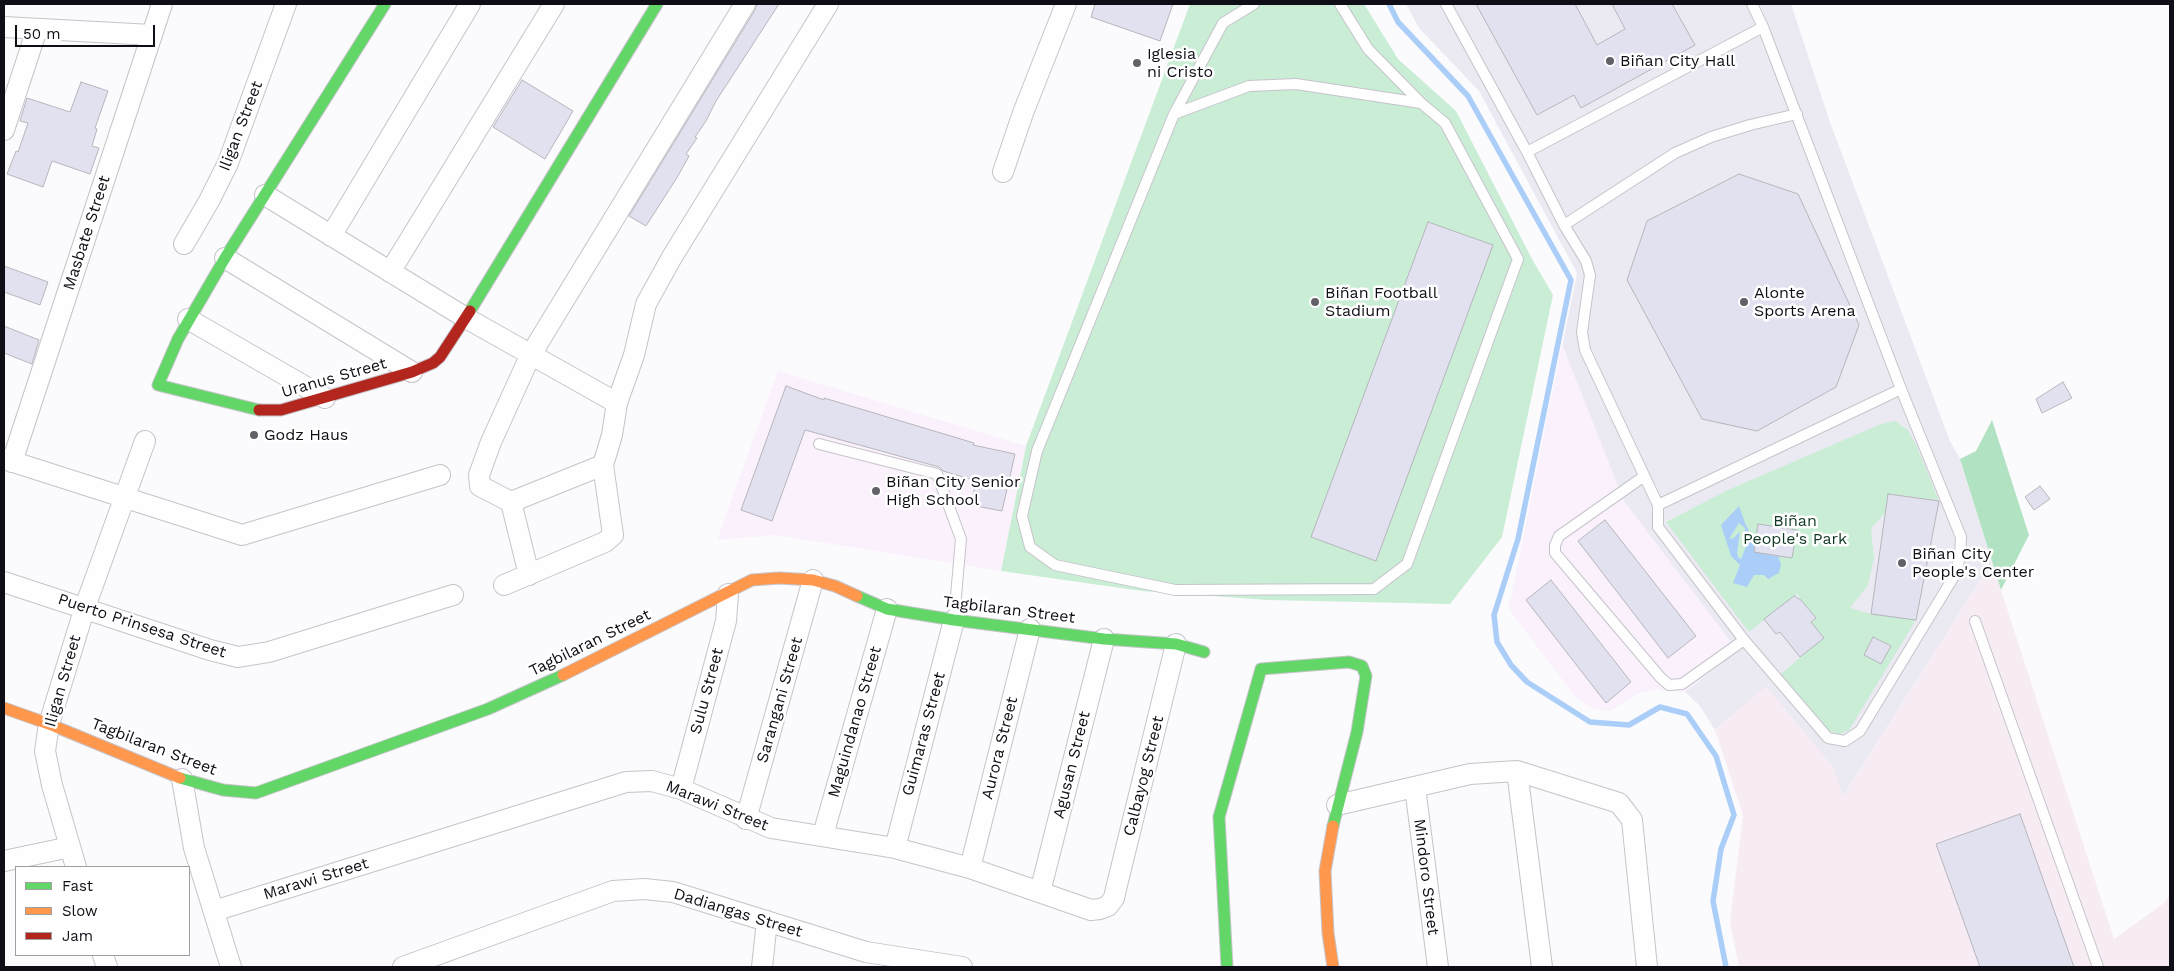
<!DOCTYPE html>
<html>
<head>
<meta charset="utf-8">
<style>
	body { margin:0 }
	#map { position:relative; width:2174px; height:971px; overflow:hidden; background:#fbfafd; font-family:"Work Sans",sans-serif }
	canvas { display:block }
	.frame { position:absolute; inset:0; border:5px solid #0f0e16; pointer-events:none }
	.legend { position:absolute; left:15px; top:866px; width:175px; height:90px; box-sizing:border-box; background:#fff; border:1px solid #9f9fa2; margin:0; padding:6px 9px; list-style:none; font-size:15px; color:#0f0e16 }
	.legend li { display:flex; align-items:center; gap:10px; height:25px }
	.legend b { width:25px; border:1px solid #9f9fa2 }
	.scale { position:absolute; left:15px; top:25px; width:140px; height:22px; box-sizing:border-box; border:2px solid #0f0e16; border-top:0; padding-left:6px; font-size:15px; line-height:18px; white-space:nowrap; color:#0f0e16; -webkit-text-stroke:4px #fff; paint-order:stroke }
</style>
</head>
<body>
<div id="map">
<canvas width="2174" height="971"></canvas>
<div class="frame"></div>
<ul class="legend">
<li><b style="height:6px;background:#63d668"></b>Fast</li>
<li><b style="height:6px;background:#ff974d"></b>Slow</li>
<li><b style="height:6px;background:#b3261e"></b>Jam</li>
</ul>
<div class="scale">50 m</div>
</div>
<script>
const c = document.querySelector('canvas').getContext('2d');
c.lineJoin = 'round';
function fillPath(path, color) { c.fillStyle = color; c.fill(path, 'evenodd'); }
const toPath = rows => new Path2D(rows.map(r => 'M' + r).join(''));
function trace(path, color, width, dash) { c.strokeStyle = color; c.lineWidth = width; c.lineCap = dash ? 'butt' : 'round'; c.setLineDash(dash || []); c.stroke(path); }
function write(font, color, halo, rows, align = 'center') {
  c.font = font + ' "Work Sans",sans-serif'; c.lineWidth = 5; c.setLineDash([]); c.textBaseline = 'middle'; c.strokeStyle = halo; c.fillStyle = color; for (const [text, x, y, turn = 0] of rows) {
    c.save(); c.translate(x, y); c.rotate((+turn || 0) * Math.PI / 180); c.textAlign = isNaN(turn) ? turn : align; if (halo) c.strokeText(text, 0, 0); c.fillText(text, 0, 0); c.restore();
  }
}
const built = toPath([
	[1406,4,1791,4,1831,125,1950,441,1960,459,1992,562,1842,798,1766,687,1715,730,1700,706,1685,692,1656,689,1639,693,1610,711,1592,708,1575,696,1509,609,1577,273,1479,91,1419,28]
]);
const industrial = toPath([
	[1992,562,2114,939,2164,903,2170,895,2170,967,1739,967,1730,922,1743,815,1715,730,1766,686,1834,768,1843,797]
]);
const education = toPath([
	[1562,344,1624,501,1738,651,1685,692,1657,689,1639,693,1610,711,1592,708,1575,696,1509,609],
	[778,371,1026,446,1001,571,776,535,717,540]
]);
const green = toPath([
	[1190,4,1364,4,1398,59,1456,111,1532,259,1553,295,1502,537,1450,604,1268,600,1142,591,1001,571,1026,446],
	[1895,421,1908,430,1917,447,1939,501,1888,494,1885,513,1871,528,1874,558,1868,585,1850,608,1871,614,1916,620,1849,730,1839,734,1829,731,1780,675,1823,638,1811,622,1816,618,1797,594,1749,632,1666,522,1728,490,1881,424]
]);
const forest = toPath([
	[1992,420,2029,535,2001,590,1960,459,1976,451]
]);
const water = toPath([
	[1739,506,1745,523,1749,531,1754,534,1754,552,1778,556,1781,564,1779,573,1768,579,1764,575,1754,575,1747,587,1733,583,1740,565,1731,556,1721,525],
	[1739,523,1745,528,1744,537,1748,542,1741,559,1739,558,1737,554,1740,531,1734,538,1729,539]
]);
const stream = toPath([
	[1389,4,1398,22,1468,96,1571,280,1518,539,1494,615,1497,642,1511,665,1527,682,1590,722,1629,725,1660,707,1687,714,1716,756,1734,815,1721,849,1713,901,1726,967]
]);
const building = toPath([
	[757,4,779,4,716,101,706,121,695,137,697,138,686,154,689,156,678,176,646,226,629,216,755,10,757,4],
	[1095,4,1173,4,1160,41,1091,17,1095,4],
	[1476,4,1575,4,1597,45,1625,29,1612,4,1672,4,1695,45,1581,108,1574,95,1537,115,1476,4],
	[522,80,573,111,545,159,493,127,522,80],
	[81,82,108,91,95,128,97,129,92,146,99,148,90,174,52,161,43,187,7,174,16,151,18,152,28,123,20,121,27,98,70,112,81,82],
	[1739,174,1798,194,1859,325,1836,387,1757,431,1702,419,1627,280,1647,221,1739,174],
	[1428,222,1493,245,1376,561,1311,537,1428,222],
	[4,266,48,282,40,305,4,292,4,266],
	[4,326,39,340,32,364,4,353,4,326],
	[2063,382,2072,398,2042,413,2036,399,2063,382],
	[786,386,824,400,824,398,974,443,973,445,1015,454,1002,511,971,505,976,481,943,471,939,467,805,430,772,521,741,510,786,386],
	[2040,486,2050,499,2034,510,2025,497,2040,486],
	[1888,494,1939,501,1916,620,1871,614,1888,494],
	[1605,520,1696,636,1668,658,1578,541,1605,520],
	[1758,524,1797,530,1792,558,1754,552,1758,524],
	[1551,580,1631,682,1606,703,1526,600,1551,580],
	[1794,596,1801,600,1816,618,1811,622,1824,638,1800,657,1780,632,1776,634,1764,619,1794,596],
	[1873,637,1891,646,1881,664,1864,655,1873,637],
	[2020,814,2074,967,1980,967,1936,844,2020,814]
]);
const lane = toPath([
	[1254,4,1223,23,1174,114,1037,451,1022,516,1030,547,1055,565,1175,590,1374,589,1407,564,1518,259,1445,123,1421,103,1368,49,1340,4],
	[1446,4,1527,152,1564,225,1586,261,1590,275,1582,332,1585,350,1658,505,1658,527,1744,640,1828,738,1845,741,1860,731,1953,578,1960,558,1961,537,1901,389,1763,27,1752,4],
	[1174,114,1249,86,1296,84,1421,103],
	[1527,152,1763,27],
	[1564,225,1675,153,1711,137,1750,125,1797,114],
	[819,444,937,474,961,539,954,619],
	[1643,477,1559,536,1555,545,1555,553,1660,677,1669,685,1682,684,1744,640],
	[1658,505,1901,389],
	[1975,621,2098,967]
]);
const street = toPath([
	[4,27,152,35],
	[4,130,37,29],
	[1003,172,1023,113,1066,4],
	[265,195,466,318,617,403],
	[331,236,470,4],
	[184,244,209,201,228,163,286,4],
	[225,258,412,372],
	[390,272,554,4],
	[188,319,325,398],
	[4,459,242,535,440,475],
	[12,462,162,4],
	[603,465,511,502,480,486,479,475,491,442,530,356,745,4],
	[511,502,529,575],
	[4,582,210,650,238,657,269,652,453,595],
	[504,585,605,542,613,535,603,465,612,435,617,403,634,355,646,304,672,257,828,4],
	[1517,771,1542,967],
	[182,779,194,848,231,967],
	[1415,787,1438,967],
	[681,789,726,621,728,594],
	[1337,805,1470,774,1517,771,1619,803,1632,820,1647,967],
	[746,819,813,580],
	[823,835,887,609],
	[895,848,954,620],
	[4,861,70,847],
	[76,867,52,785,45,751,49,724,85,607,145,441],
	[970,868,1030,629],
	[1040,892,1104,639],
	[214,911,626,782,652,781,681,789,771,828,895,848,970,868,1091,910,1100,909,1108,906,1114,898,1116,889,1176,644],
	[103,955,107,967],
	[403,967,613,891,644,889,673,892,866,952,962,967],
	[762,967,767,921]
]);
const fast = toPath([
	[470,311,657,4],
	[259,410,158,385,178,339,225,258,385,4],
	[857,596,887,609,954,620,1104,639,1176,644,1204,652],
	[180,778,223,790,256,793,488,709,563,675],
	[1227,967,1219,817,1261,669,1349,662,1362,666,1366,676,1357,732,1333,826]
]);
const slow = toPath([
	[563,675,752,580,779,578,813,580,835,586,857,596],
	[4,708,49,724,180,778],
	[1333,967,1328,933,1325,871,1333,826]
]);
const jam = toPath([
	[259,410,281,410,412,372,433,363,440,357,470,311]
]);
const markers = [
	[1610,61,5,"#626167"],
	[1137,63,5,"#626167"],
	[1315,302,5,"#626167"],
	[1744,302,5,"#626167"],
	[254,435,5,"#626167"],
	[876,491,5,"#626167"],
	[1902,563,5,"#626167"]
];
const poiNames = [
	["Iglesia",1147,54],
	["ni Cristo",1147,72],
	["Biñan City Hall",1620,61],
	["Biñan Football",1325,293],
	["Stadium",1325,311],
	["Alonte",1754,293],
	["Sports Arena",1754,311],
	["Godz Haus",264,435],
	["Biñan City Senior",886,482],
	["High School",886,500],
	["Biñan City",1912,554],
	["People's Center",1912,572]
];
const streetNames = [
	["Iligan Street",241,126,-69],
	["Masbate Street",87,233,-72],
	["Uranus Street",334,378,-16],
	["Tagbilaran Street",1009,610,7],
	["Puerto Prinsesa Street",142,626,18],
	["Tagbilaran Street",590,643,-26],
	["Iligan Street",63,681,-74],
	["Sulu Street",707,691,-75],
	["Sarangani Street",780,700,-74],
	["Maguindanao Street",855,722,-74],
	["Guimaras Street",924,734,-75],
	["Tagbilaran Street",154,747,21],
	["Aurora Street",1000,748,-76],
	["Agusan Street",1072,765,-76],
	["Calbayog Street",1144,776,-76],
	["Marawi Street",717,806,22],
	["Mindoro Street",1426,877,83],
	["Marawi Street",316,879,-17],
	["Dadiangas Street",738,913,17]
];
const parkNames = [
	["Biñan",1795,521],
	["People's Park",1795,539]
];
fillPath(built, '#ebeaf2');
fillPath(industrial, '#f7ecf3');
fillPath(education, '#fbf1fc');
fillPath(green, '#caedd6');
fillPath(forest, '#b1e3c3');
fillPath(water, '#aacef7');
trace(stream, '#aacef7', 5.5);
fillPath(building, '#e2e1f0');
trace(building, '#b6b6bc', 1);
trace(lane, '#c5c4ca', 12);
trace(street, '#c5c4ca', 22);
trace(fast, '#c5c4ca', 13);
trace(slow, '#c5c4ca', 13);
trace(jam, '#c5c4ca', 13);
trace(lane, '#fefeff', 10);
trace(street, '#fefeff', 20);
trace(fast, '#63d668', 11);
trace(slow, '#ff974d', 11);
trace(jam, '#b3261e', 11);
for (const [x, y, r, color] of markers) { const dot = new Path2D(); dot.arc(x, y, r, 0, 2 * Math.PI); c.fillStyle = color; c.fill(dot); trace(dot, '#fff', 2); }
write('16px', '#0f0e16', '#fff', poiNames, 'left');
write('16px', '#0f0e16', '#fff', streetNames);
write('16px', '#113821', '#fff', parkNames);
</script>
</body>
</html>
